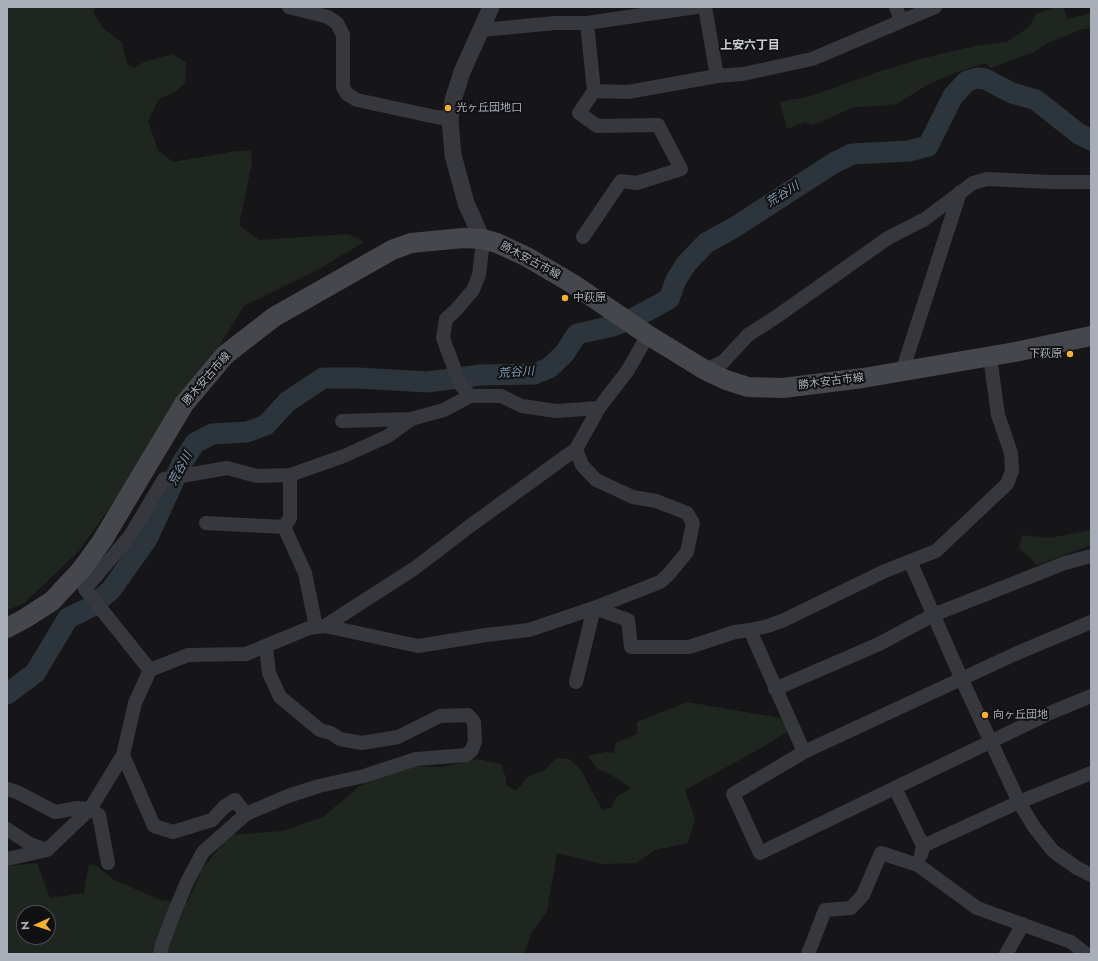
<!DOCTYPE html>
<html>
<head>
<meta charset="utf-8">
<style>
	body { margin:0 }
	#map { position:relative; width:1098px; height:961px; overflow:hidden; background:#161618; font-family:Jost,sans-serif }
	canvas { display:block }
	.frame { position:absolute; inset:0; border:8px solid #a8adb8; pointer-events:none }
	.north { position:absolute; left:16px; top:905px; width:40px; height:40px; box-sizing:border-box; background:#111113; border:1px solid #4d4f55; border-radius:50%; rotate:267deg; font-size:11px; font-weight:700; line-height:16px; text-align:center; color:#a8adb8 }
	.north::after { content:''; display:block; margin:auto; width:14px; height:18px; background:#f2b134; clip-path:polygon(50% 0,100% 100%,50% 72%,0 100%) }
</style>
</head>
<body>
<div id="map">
<canvas width="1098" height="961"></canvas>
<div class="frame"></div>
<div class="north">N</div>
</div>
<script>
const c = document.querySelector('canvas').getContext('2d');
c.lineJoin = 'round';
function fillPath(path, color) { c.fillStyle = color; c.fill(path, 'evenodd'); }
const toPath = rows => new Path2D(rows.map(r => 'M' + r).join(''));
function trace(path, color, width, dash) { c.strokeStyle = color; c.lineWidth = width; c.lineCap = dash ? 'butt' : 'round'; c.setLineDash(dash || []); c.stroke(path); }
function write(font, color, halo, rows, align = 'center') {
  c.font = font + ' Jost,"Noto Sans JP",sans-serif'; c.lineWidth = 4; c.setLineDash([]); c.textBaseline = 'middle'; c.strokeStyle = halo; c.fillStyle = color; for (const [text, x, y, turn = 0] of rows) {
    c.save(); c.translate(x, y); c.rotate((+turn || 0) * Math.PI / 180); c.textAlign = isNaN(turn) ? turn : align; if (halo) c.strokeText(text, 0, 0); c.fillText(text, 0, 0); c.restore();
  }
}
const green = toPath([
	[7,7,95,7,94,13,102,27,122,43,127,64,134,68,144,62,172,54,186,62,185,83,175,92,159,99,148,121,158,150,173,162,237,151,251,151,252,163,239,225,259,240,348,234,364,242,319,269,244,306,216,351,168,412,118,496,79,551,23,604,7,610],
	[1055,7,1063,7,1068,19,1091,13,1091,28,1080,30,1048,43,1034,52,991,68,985,63,954,73,927,85,897,104,880,106,854,107,813,125,805,122,787,129,780,102,811,96,878,72,924,58,975,46,1007,42,1029,27,1036,14],
	[1091,530,1091,545,1037,565,1019,548,1022,535,1050,538],
	[687,702,781,718,793,728,761,748,685,790,695,819,688,843,655,850,636,863,602,864,557,853,547,911,531,934,524,954,7,954,7,866,37,863,50,898,84,893,89,865,97,866,114,880,161,900,187,903,202,869,230,835,282,831,323,817,359,786,413,766,443,767,476,759,501,764,506,778,506,785,516,791,529,776,544,771,556,758,569,759,581,770,602,810,612,807,616,797,631,788,610,774,598,769,587,756,606,752,614,753,616,743,637,734,637,722],
	[24,913,48,913,48,937,24,937]
]);
const river = toPath([
	[7,694,35,673,68,618,91,607,111,590,147,539,182,463,195,443,212,434,247,432,266,425,287,402,323,378,358,378,427,382,481,375,534,374,549,368,564,354,577,334,613,326,634,318,669,299,676,280,686,264,706,243,735,227,832,164,852,154,909,151,928,146,953,96,967,81,977,78,985,79,1012,93,1036,100,1079,134,1091,140]
]);
const minor = toPath([
	[289,7,328,17,337,23,343,35,343,87,347,94,357,100,436,117,450,119],
	[705,7,717,76],
	[896,7,901,21],
	[587,23,594,91,628,92,717,76,743,74,812,59,935,7],
	[482,30,555,23,587,23,696,7],
	[583,237,621,181,637,183,681,169,658,125,597,126,579,113,594,91],
	[705,370,723,362,748,335,776,317,888,238,925,219,973,183,987,179,1051,182,1091,182],
	[902,372,960,192],
	[470,396,460,384,443,338,446,319,456,310,473,290,479,275,482,249,482,239],
	[342,421,411,419],
	[290,475,290,518,284,527,305,573,316,627],
	[206,523,284,527],
	[910,561,962,680,1019,802,1034,827,1053,851,1077,868,1091,875],
	[1091,622,1015,654,804,752,733,794,760,853,1050,713,1091,696],
	[325,626,415,568,470,526,576,449,599,408,628,370,648,335],
	[150,670,85,589,130,536,164,479,227,468,257,476,290,475,344,456,388,436,411,419,444,410,470,396,501,396,522,406,556,411,599,408],
	[576,682,594,608,628,620,631,647,689,647,735,632,750,630],
	[775,689,879,644,933,615,1065,563,1091,556],
	[804,752,750,630,768,626,784,620,885,571,936,551,1007,484,1012,471,1011,453,998,415,990,357],
	[123,755,154,826,173,832,212,820,224,807,235,800,246,814],
	[895,788,923,846,921,855],
	[7,789,17,792,55,812,78,808,90,809,99,815,108,863],
	[7,829,30,844,47,850],
	[923,846,1019,802,1091,773],
	[7,859,47,850,90,809,123,755,135,703,150,670,188,655,246,654,309,628,325,626,418,646,486,635,529,630,594,608,660,582,668,575,687,552,693,523,687,513,656,501,633,497,596,480,582,465,576,449],
	[160,954,162,945,172,918,187,882,203,852,246,814,288,796,319,786,364,776,416,759,466,755,472,750,475,741,474,722,468,715,440,716,398,737,362,743,340,739,331,733,320,730,280,697,269,673,266,647],
	[808,954,825,910,851,908,863,895,881,853,918,865,977,908,1071,942,1086,954],
	[1006,954,1023,924]
]);
const tertiary = toPath([
	[482,239,466,203,453,155,450,119,453,100,462,72,491,7]
]);
const secondary = toPath([
	[7,628,24,619,52,601,81,570,102,541,184,404,225,355,274,317,392,250,411,243,463,238,482,239,497,243,527,257,573,284,648,335,705,370,726,380,748,387,783,388,863,378,1015,352,1091,336]
]);
const markers = [
	[448,108,4,"#f2b134"],
	[565,298,4,"#f2b134"],
	[1070,354,4,"#f2b134"],
	[985,715,4,"#f2b134"]
];
const poiNames = [
	["光ヶ丘団地口",456,108],
	["中萩原",573,298],
	["下萩原",1062,354,"right"],
	["向ヶ丘団地",993,715]
];
const streetNames = [
	["勝木安古市線",530,261,28],
	["勝木安古市線",207,379,-49],
	["勝木安古市線",831,382,-7]
];
const neighbourhoodNames = [
	["上安六丁目",750,46]
];
const waterNames = [
	["荒谷川",783,195,-32],
	["荒谷川",516,373,-4],
	["荒谷川",181,469,-62]
];
fillPath(green, '#1e261f');
trace(river, '#2c353c', 21);
trace(minor, '#37383d', 14);
trace(tertiary, '#37383d', 17);
trace(secondary, '#45474d', 20);
for (const [x, y, r, color] of markers) { const dot = new Path2D(); dot.arc(x, y, r, 0, 2 * Math.PI); c.fillStyle = color; c.fill(dot); trace(dot, '#111113', 1.5); }
write('11px', '#a8adb8', '#111113', poiNames, 'left');
write('11px', '#a8adb8', '#111113', streetNames);
write('bold 12px', '#c9ccd4', '#111113', neighbourhoodNames);
write('italic 12px', '#7f9bb3', '#111113', waterNames);
</script>
</body>
</html>
